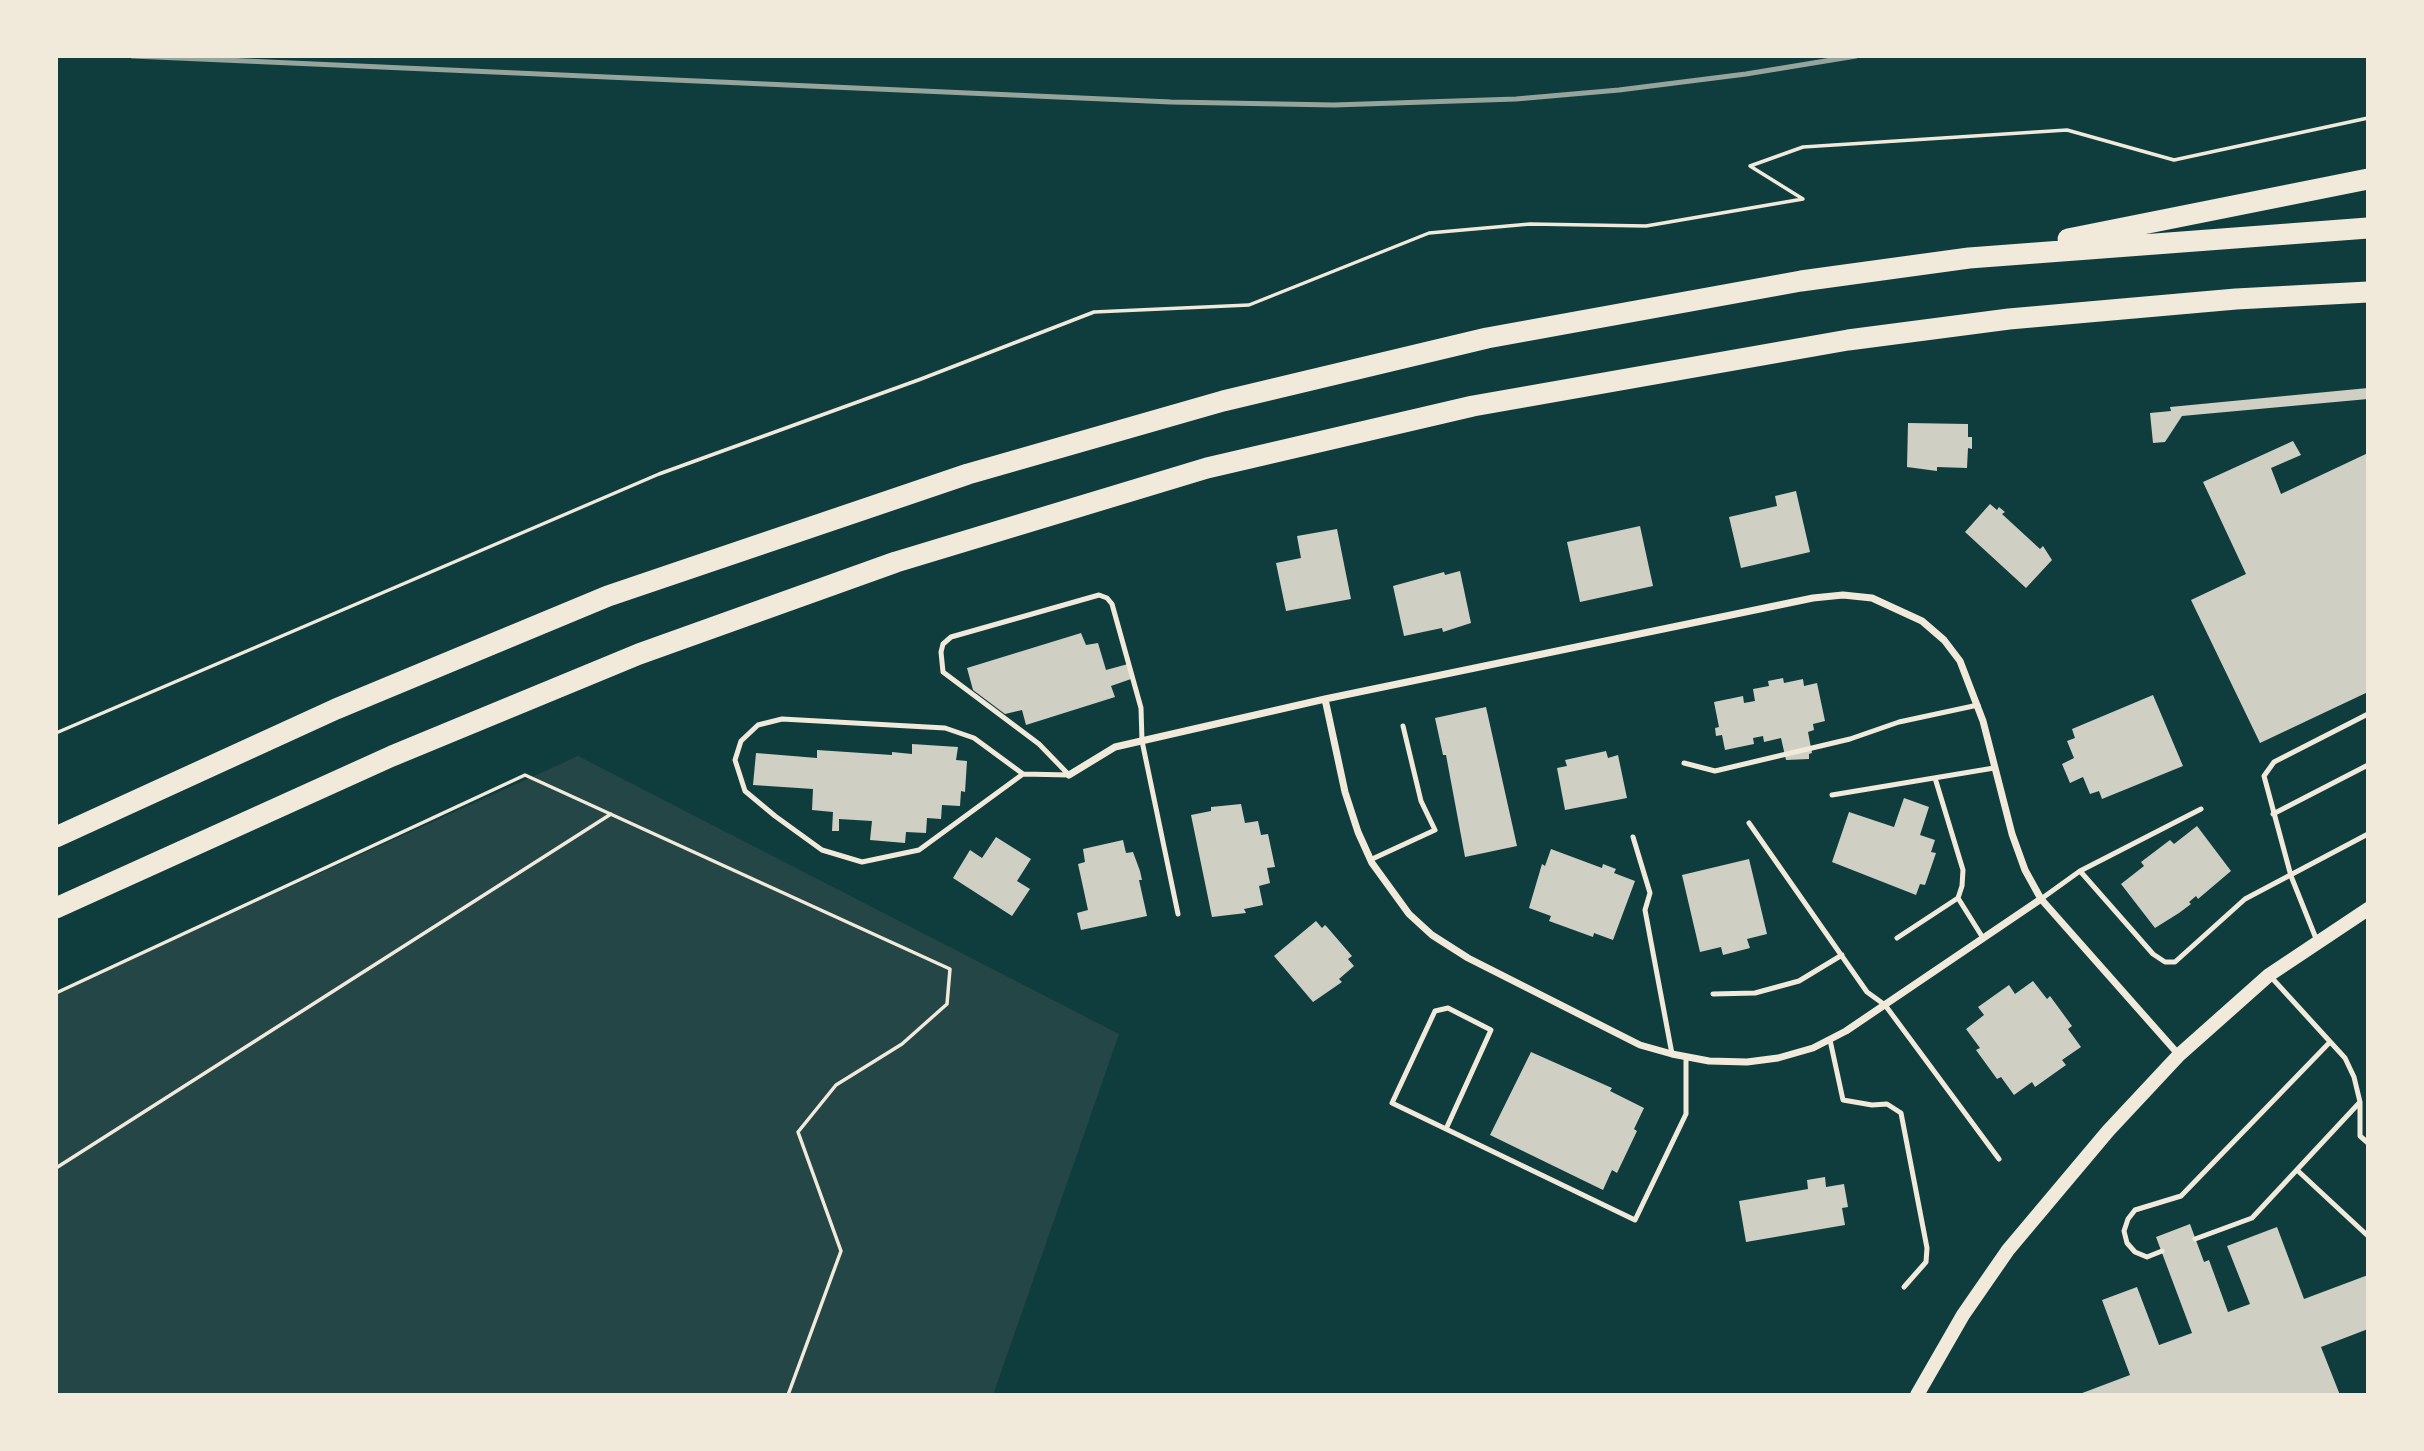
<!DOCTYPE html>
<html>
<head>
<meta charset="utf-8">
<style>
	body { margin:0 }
	#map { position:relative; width:2424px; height:1451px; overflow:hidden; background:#0f3d3e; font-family:Rubik,sans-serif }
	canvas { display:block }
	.frame { position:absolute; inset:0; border:58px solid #f1e9da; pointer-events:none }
</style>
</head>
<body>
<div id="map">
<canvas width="2424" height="1451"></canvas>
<div class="frame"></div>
</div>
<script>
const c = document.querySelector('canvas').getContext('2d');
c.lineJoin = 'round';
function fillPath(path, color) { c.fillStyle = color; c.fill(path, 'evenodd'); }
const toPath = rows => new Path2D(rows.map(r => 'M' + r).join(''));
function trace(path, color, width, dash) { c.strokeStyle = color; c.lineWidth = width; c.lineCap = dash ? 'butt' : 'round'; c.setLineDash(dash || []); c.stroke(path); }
const green = toPath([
	[578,756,1119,1034,993,1395,56,1395,56,993]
]);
const building = toPath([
	[2368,388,2368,399,2182,416,2165,442,2153,443,2150,413,2171,411,2170,407],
	[1908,423,1968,424,1968,437,1972,437,1972,449,1968,448,1967,468,1937,467,1937,471,1907,467],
	[2293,441,2301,455,2271,468,2281,494,2368,453,2368,692,2260,743,2191,600,2246,574,2203,482],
	[1796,491,1810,552,1741,568,1729,517,1777,506,1775,496],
	[1990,504,1997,510,1999,507,2005,512,2002,514,2040,549,2043,546,2052,560,2026,588,1965,532],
	[1640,526,1653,586,1580,602,1567,542],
	[1337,529,1351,599,1286,611,1276,563,1301,558,1297,536],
	[1460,571,1471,623,1443,632,1442,628,1404,636,1393,586,1444,572,1445,575],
	[1081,633,1086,645,1098,643,1106,670,1128,664,1131,679,1111,686,1115,697,1026,725,1022,710,1005,714,973,690,967,668],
	[1783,678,1784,683,1803,679,1804,686,1817,683,1825,721,1813,724,1814,730,1808,732,1812,753,1809,754,1809,759,1786,760,1781,738,1764,742,1763,736,1753,738,1754,744,1725,750,1722,735,1716,736,1715,728,1719,727,1714,702,1743,696,1744,703,1755,701,1753,689,1769,686,1768,681],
	[2153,695,2183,766,2102,799,2099,791,2090,794,2083,777,2070,783,2062,764,2074,758,2067,741,2075,738,2072,729],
	[1486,707,1517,846,1465,857,1446,755,1443,755,1435,718],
	[912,744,958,747,956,760,967,761,965,792,961,791,960,806,942,805,941,819,927,818,926,833,906,832,905,843,870,840,872,821,839,819,839,831,832,831,833,812,812,810,813,789,753,785,756,753,817,758,817,750,892,755,892,752,912,754],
	[1606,751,1608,758,1618,755,1627,798,1565,810,1557,768,1567,766,1565,760],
	[1904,798,1929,807,1920,835,1935,840,1931,852,1936,853,1925,885,1920,884,1916,895,1832,862,1849,812,1894,827],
	[1241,804,1245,823,1258,821,1261,835,1268,834,1275,867,1267,868,1270,883,1259,886,1263,905,1244,909,1246,913,1212,917,1191,815,1211,811,1211,807],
	[2197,826,2231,871,2198,899,2196,896,2189,902,2191,904,2179,913,2155,928,2121,884,2144,866,2141,862,2170,840,2174,844],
	[996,837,1031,859,1017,881,1030,889,1012,916,953,878,970,850,982,858],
	[1123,840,1126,853,1133,852,1140,871,1142,880,1139,880,1147,916,1081,930,1077,913,1088,910,1078,864,1085,862,1083,849],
	[1551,849,1602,868,1603,864,1616,869,1614,873,1635,881,1613,940,1594,933,1593,937,1549,921,1551,916,1529,908,1542,864,1545,866],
	[1749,859,1767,934,1747,939,1750,948,1723,955,1721,947,1700,952,1682,875],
	[1316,921,1322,928,1325,925,1327,927,1352,956,1348,959,1354,966,1339,979,1342,982,1313,1002,1274,956],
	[2033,981,2047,999,2050,996,2072,1026,2068,1029,2081,1047,2062,1060,2066,1065,2035,1087,2032,1082,2014,1095,2001,1077,1997,1079,1976,1050,1980,1048,1966,1029,1984,1015,1978,1007,2009,985,2015,994],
	[1531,1052,1612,1088,1610,1091,1644,1108,1634,1129,1637,1131,1617,1173,1612,1170,1603,1190,1490,1135],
	[1825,1177,1826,1187,1844,1184,1848,1207,1842,1208,1845,1225,1746,1242,1739,1201,1808,1189,1807,1180],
	[2190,1224,2204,1262,2209,1260,2228,1312,2250,1304,2227,1246,2277,1227,2304,1299,2368,1275,2368,1329,2321,1347,2340,1395,2077,1395,2130,1375,2102,1300,2137,1287,2159,1345,2192,1333,2156,1237]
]);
const path = toPath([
	[56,733,659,474,921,379,1094,312,1249,305,1429,233,1530,224,1646,226,1803,199,1750,166,1803,147,2067,130,2174,160,2368,118],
	[56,993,525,775,950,969,947,1004,902,1044,836,1085,798,1132,841,1251,788,1395],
	[56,1168,611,814]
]);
const service = toPath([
	[1684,763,1715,771,1850,739,1899,722,1978,705],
	[1023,774,919,850,862,862,822,850,775,816,745,791,735,760,741,741,758,725,782,719,945,728,974,738,1023,774,1069,775],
	[1069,775,1039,744,943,672,941,652,943,644,951,637,1099,595,1107,598,1112,604,1141,708,1142,741,1178,914],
	[1832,795,1994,768],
	[2273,814,2368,765],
	[1749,823,1867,992,1885,1005,1999,1159],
	[1633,837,1650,893,1645,910,1672,1054],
	[1370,860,1435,830,1421,801,1403,726],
	[2080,871,2153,954,2165,962,2175,962,2245,899,2368,834],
	[1958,898,1983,938],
	[2041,899,2080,871,2201,809],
	[1897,938,1958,898,1962,886,1963,870,1935,778],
	[2317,941,2291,876,2264,776,2274,762,2368,714],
	[2271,977,2345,1058,2354,1077,2360,1102,2360,1136,2368,1143],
	[1713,994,1755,993,1799,981,1842,955],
	[1830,1040,1843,1100,1872,1105,1887,1104,1901,1113,1927,1248,1926,1262,1904,1287],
	[1446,1129,1491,1030,1448,1008,1435,1011,1392,1103,1635,1220,1686,1114,1686,1057],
	[2297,1170,2368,1236],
	[2195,1239,2252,1218,2360,1102],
	[2162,1251,2147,1257,2135,1252,2127,1243,2124,1231,2128,1219,2135,1210,2181,1196,2330,1042]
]);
const minor = toPath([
	[1325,699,1345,792,1358,832,1372,863,1409,914,1432,935,1468,958,1640,1045,1672,1054,1709,1061,1747,1062,1778,1058,1813,1048,1846,1031,2041,899],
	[1069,775,1115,747,1325,699,1813,598,1843,595,1872,598,1922,621,1944,640,1960,661,1983,721,2012,834,2025,870,2041,899,2179,1055]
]);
const secondary = toPath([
	[1917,1395,1963,1315,2008,1250,2108,1131,2179,1055,2269,975,2368,909]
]);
const motorway = toPath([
	[2068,239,2368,179],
	[56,837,336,709,608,596,968,474,1223,401,1487,338,1801,281,1969,258,2368,228],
	[56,908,392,756,639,654,896,562,1207,468,1473,406,1848,340,2009,319,2236,299,2368,292]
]);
const rail = toPath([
	[133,56,1171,102,1334,105,1516,99,1619,90,1746,74,1856,56]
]);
fillPath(green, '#244646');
fillPath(building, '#cfcfc3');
trace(path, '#f1e9da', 3.5);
trace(service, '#f1e9da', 5);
trace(minor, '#f1e9da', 7);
trace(secondary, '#f1e9da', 14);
trace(motorway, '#f1e9da', 21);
trace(rail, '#97a49c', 5);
</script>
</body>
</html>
